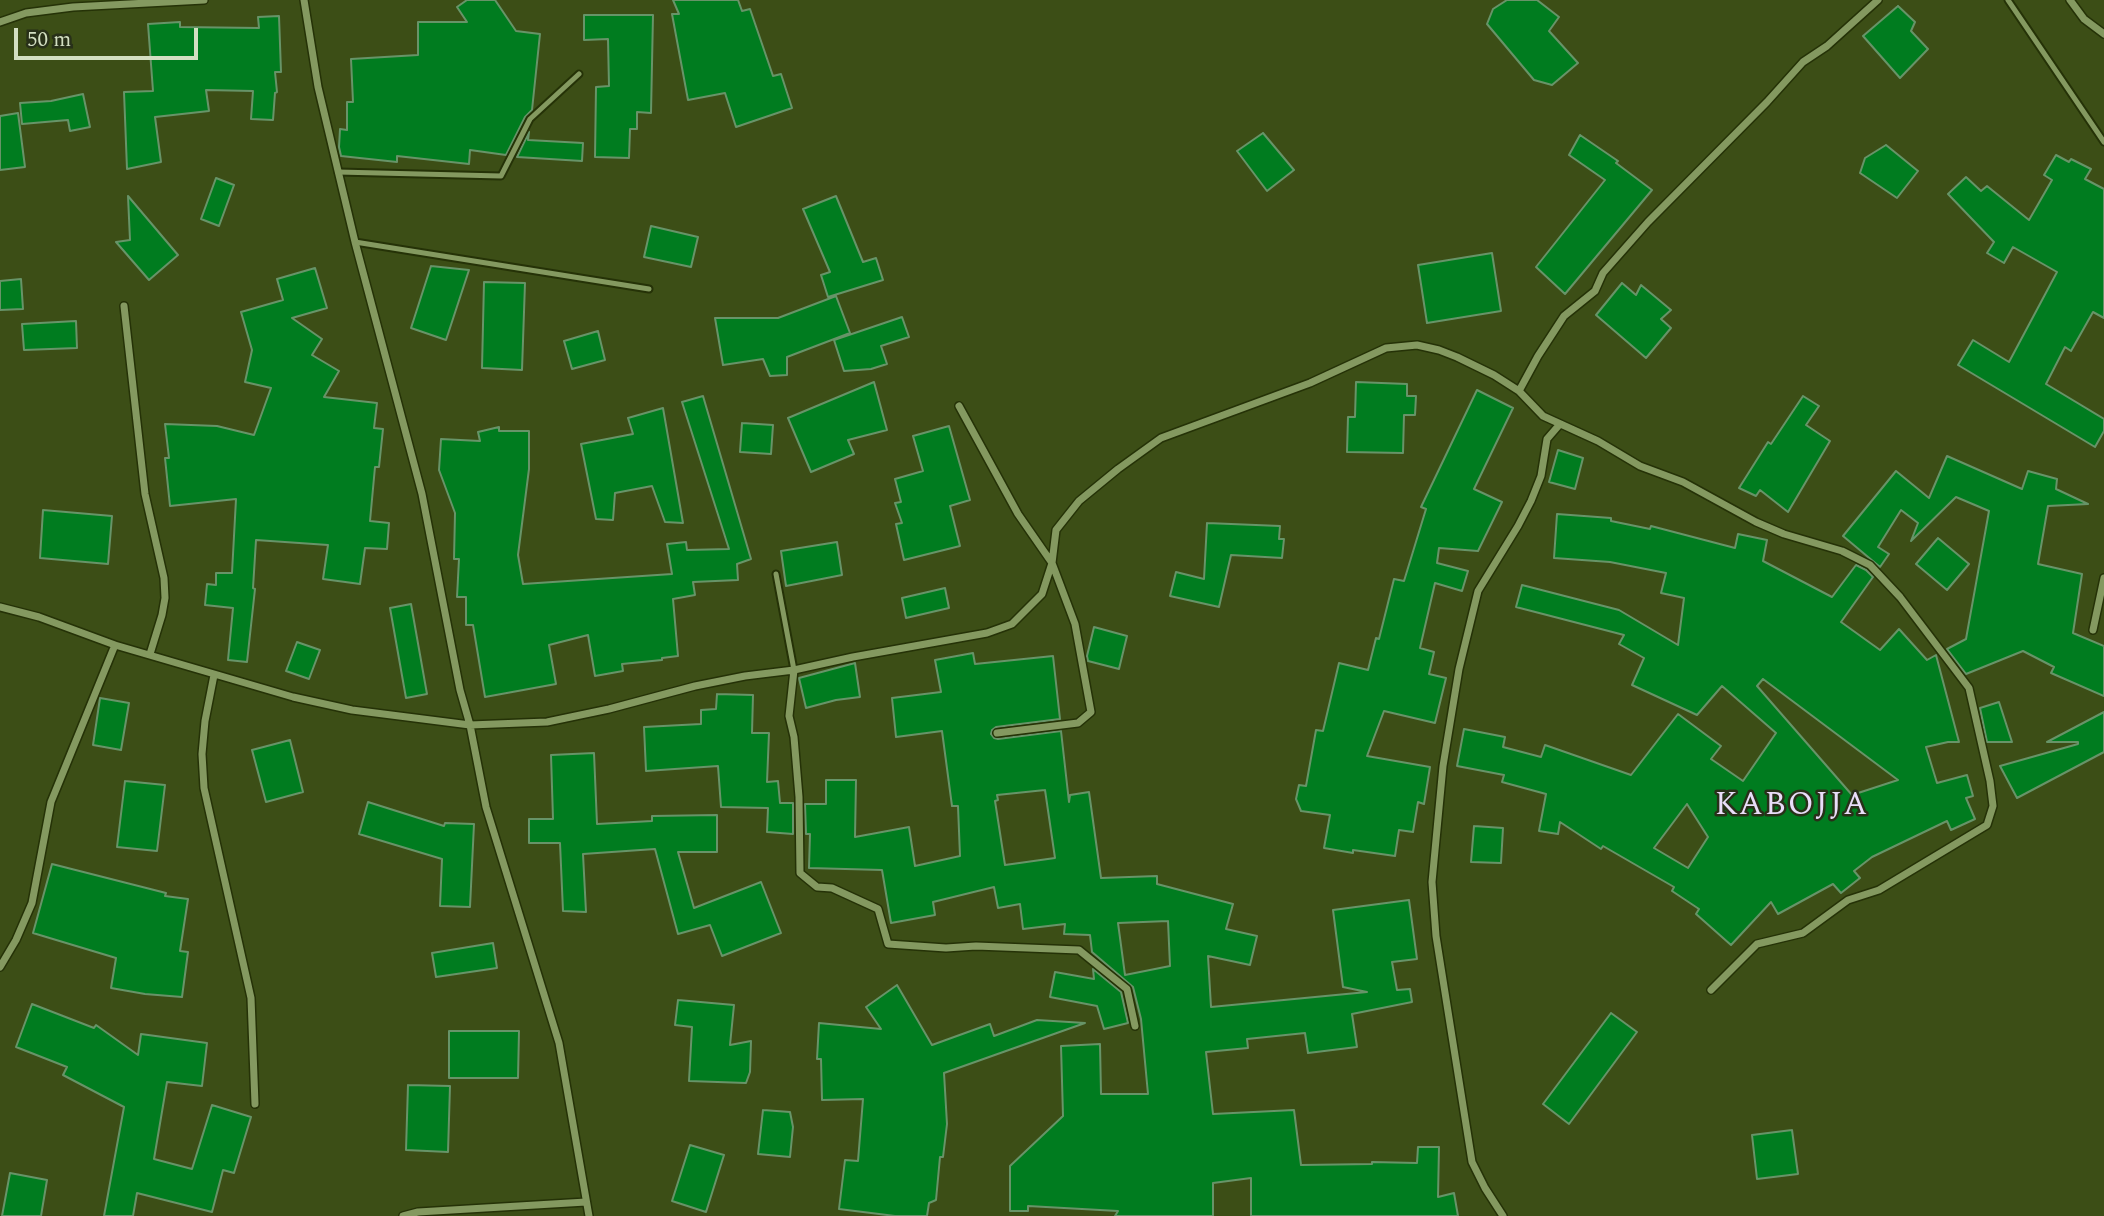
<!DOCTYPE html>
<html>
<head>
<meta charset="utf-8">
<style>
	body { margin:0 }
	#map { position:relative; width:2104px; height:1216px; overflow:hidden; background:#3c4e16; font-family:Spectral,serif }
	canvas { display:block }
	.scale { position:absolute; left:14px; top:28px; width:184px; height:32px; box-sizing:border-box; border:4px solid #d3dfc2; border-top:0; padding-left:9px; font-size:21px; line-height:24px; white-space:nowrap; color:#d3dfc2; -webkit-text-stroke:5px #283019; paint-order:stroke }
</style>
</head>
<body>
<div id="map">
<canvas width="2104" height="1216"></canvas>
<div class="scale">50 m</div>
</div>
<script>
const c = document.querySelector('canvas').getContext('2d');
c.lineJoin = 'round';
function fillPath(path, color) { c.fillStyle = color; c.fill(path, 'evenodd'); }
const toPath = rows => new Path2D(rows.map(r => 'M' + r).join(''));
function trace(path, color, width, dash) { c.strokeStyle = color; c.lineWidth = width; c.lineCap = dash ? 'butt' : 'round'; c.setLineDash(dash || []); c.stroke(path); }
function write(font, color, halo, rows, align = 'center') {
  c.font = font + ' Spectral,serif'; c.lineWidth = 5; c.setLineDash([]); c.textBaseline = 'middle'; c.strokeStyle = halo; c.fillStyle = color; for (const [text, x, y, turn = 0] of rows) {
    c.save(); c.translate(x, y); c.rotate((+turn || 0) * Math.PI / 180); c.textAlign = isNaN(turn) ? turn : align; if (halo) c.strokeText(text, 0, 0); c.fillText(text, 0, 0); c.restore();
  }
}
const building = toPath([
	[467,0,495,0,516,31,540,34,532,110,525,117,506,155,470,150,469,164,397,156,397,162,341,156,339,147,340,129,347,130,347,102,353,102,351,59,418,55,418,22,467,22,457,7,467,0],
	[673,0,738,0,742,11,750,9,773,76,781,74,792,108,736,127,725,93,688,100,672,14,679,14,673,0],
	[1507,0,1537,0,1559,17,1549,31,1578,63,1552,85,1534,80,1487,24,1493,9,1507,0],
	[1898,6,1915,22,1911,31,1928,49,1900,78,1863,36,1898,6],
	[584,15,653,15,651,113,637,112,637,129,630,129,629,158,595,157,596,87,609,86,608,39,584,40,584,15],
	[279,16,281,72,275,72,277,92,275,93,273,120,251,119,253,91,206,90,209,111,155,117,161,162,127,169,124,92,153,91,148,24,180,22,180,27,259,28,258,17,279,16],
	[83,94,90,127,70,131,68,120,22,124,20,103,51,101,83,94],
	[18,113,25,167,0,170,0,116,18,113],
	[529,132,528,140,583,143,582,161,517,157,529,132],
	[1263,133,1294,170,1267,191,1237,151,1263,133],
	[1580,135,1618,161,1616,163,1652,190,1565,294,1536,267,1605,180,1569,155,1580,135],
	[1886,145,1918,171,1897,198,1860,173,1865,158,1886,145],
	[2056,155,2069,162,2071,159,2091,169,2085,179,2104,189,2104,318,2093,312,2071,351,2065,347,2046,384,2104,419,2104,431,2095,447,1958,365,1973,340,2009,362,2057,272,2013,247,2004,263,1987,253,1994,242,1948,194,1966,177,1981,191,1987,186,2029,220,2052,180,2044,175,2056,155],
	[216,178,234,185,219,226,201,219,216,178],
	[128,196,178,255,149,280,116,242,130,240,128,196],
	[836,196,863,262,876,258,883,280,828,297,821,275,830,272,803,209,836,196],
	[651,226,698,237,691,267,644,257,651,226],
	[1492,253,1501,311,1427,323,1418,265,1492,253],
	[431,266,469,270,446,340,411,328,431,266],
	[315,268,327,308,292,318,322,339,312,355,339,371,324,397,377,403,374,428,383,429,379,467,375,467,370,521,389,523,387,549,365,548,360,584,323,579,328,545,256,540,253,588,255,589,247,662,228,660,233,608,205,605,207,584,216,585,216,573,232,573,236,499,170,506,165,458,169,458,165,424,217,426,254,435,271,388,245,382,252,350,241,312,283,300,277,279,315,268],
	[21,279,23,309,0,310,0,281,21,279],
	[484,282,525,283,522,370,482,368,484,282],
	[1622,283,1636,295,1641,285,1671,310,1661,319,1671,328,1646,358,1596,315,1622,283],
	[836,296,850,333,787,357,787,375,770,376,763,359,723,365,715,318,778,318,836,296],
	[902,317,909,337,881,346,887,364,871,369,844,371,834,340,902,317],
	[76,321,77,348,24,350,22,324,76,321],
	[598,331,605,360,572,369,564,341,598,331],
	[874,382,887,430,848,440,854,454,811,472,788,418,874,382],
	[1356,382,1407,384,1407,396,1416,396,1415,415,1404,415,1403,453,1347,452,1348,417,1355,417,1356,382],
	[1477,390,1513,408,1474,489,1502,502,1478,551,1439,548,1437,563,1468,571,1462,591,1435,583,1420,648,1434,652,1429,674,1446,678,1435,723,1384,711,1367,756,1430,767,1424,804,1418,802,1413,832,1399,830,1395,856,1353,850,1353,853,1324,848,1330,815,1301,811,1296,799,1299,785,1306,786,1316,730,1323,731,1339,663,1368,670,1376,638,1379,639,1394,579,1404,581,1426,509,1421,507,1477,390],
	[703,396,751,559,737,564,738,580,693,582,695,595,673,599,678,656,662,658,662,660,622,664,623,671,595,676,588,635,549,645,556,684,485,697,473,625,466,625,466,597,457,597,459,559,454,559,455,513,439,470,441,439,480,441,478,432,499,427,499,431,529,431,529,469,518,555,523,584,672,574,667,544,686,542,687,550,729,549,682,402,703,396],
	[1803,396,1819,406,1806,425,1830,441,1788,512,1760,490,1756,496,1739,488,1768,442,1771,444,1803,396],
	[663,408,683,523,665,522,652,486,615,493,613,520,596,519,581,444,633,434,628,418,663,408],
	[742,423,773,425,771,454,740,452,742,423],
	[949,426,970,500,950,506,960,546,904,560,896,524,902,523,895,503,901,502,895,479,923,471,913,436,949,426],
	[1558,450,1583,458,1575,489,1549,482,1558,450],
	[1947,456,2022,489,2028,471,2057,479,2056,489,2088,504,2048,506,2038,564,2082,574,2073,633,2104,646,2104,696,2051,673,2054,667,2023,651,1966,674,1947,649,1966,639,1989,511,1956,497,1911,541,1918,523,1901,510,1878,547,1889,554,1880,567,1843,536,1896,471,1929,498,1947,456],
	[43,510,112,516,108,564,40,558,43,510],
	[1557,514,1611,518,1611,521,1650,529,1651,526,1735,548,1738,534,1767,540,1763,561,1832,597,1856,565,1866,570,1873,577,1841,622,1880,650,1899,629,1927,660,1936,655,1959,742,1948,742,1926,747,1937,783,1967,775,1973,796,1966,798,1975,819,1951,830,1947,821,1872,857,1854,871,1860,878,1841,893,1833,884,1778,914,1771,902,1731,945,1696,914,1699,909,1672,891,1674,887,1603,846,1601,849,1560,822,1558,834,1539,831,1546,794,1502,782,1504,775,1457,766,1464,729,1505,737,1503,747,1541,757,1545,745,1631,775,1678,714,1721,746,1711,759,1743,781,1776,733,1722,686,1697,715,1632,685,1644,658,1619,644,1624,635,1516,607,1522,585,1619,610,1678,645,1684,598,1661,593,1666,573,1610,562,1554,558,1557,514],
	[1763,679,1898,780,1852,795,1757,686,1763,679],
	[1687,804,1708,837,1688,868,1654,848,1687,804],
	[1207,523,1280,526,1279,539,1284,539,1282,558,1231,555,1219,607,1170,596,1176,572,1204,579,1207,523],
	[1938,538,1969,564,1947,590,1916,564,1938,538],
	[837,542,842,575,786,586,781,551,837,542],
	[945,588,949,608,906,618,902,598,945,588],
	[411,604,427,694,406,698,390,608,411,604],
	[1094,627,1127,636,1119,669,1088,661,1087,656,1094,627],
	[297,642,320,650,309,679,286,671,297,642],
	[973,653,975,664,1053,656,1060,719,996,727,992,730,991,734,994,738,998,739,1061,731,1069,802,1070,795,1089,792,1101,878,1157,876,1157,884,1233,904,1226,929,1257,936,1250,965,1208,956,1211,1007,1367,992,1343,987,1333,910,1409,900,1417,959,1392,962,1397,990,1410,989,1412,1002,1352,1014,1357,1047,1308,1053,1305,1033,1247,1039,1248,1048,1206,1052,1213,1114,1294,1110,1301,1165,1372,1164,1372,1162,1417,1163,1418,1147,1439,1147,1438,1197,1454,1193,1458,1216,1251,1216,1251,1178,1213,1183,1213,1216,1115,1216,1118,1211,1028,1206,1028,1211,1010,1211,1010,1166,1063,1116,1061,1046,1100,1044,1101,1094,1148,1094,1141,1019,1133,987,1092,952,1090,935,1064,934,1065,924,1023,929,1020,904,998,908,994,887,933,902,935,915,891,923,882,870,809,868,810,834,806,834,805,804,826,804,826,780,856,780,855,837,909,827,915,866,960,856,958,806,952,806,942,731,896,737,892,698,941,692,935,660,973,653],
	[1045,790,1055,858,1005,865,995,801,998,800,997,795,1045,790],
	[1168,921,1170,966,1125,975,1118,923,1168,921],
	[855,663,860,697,836,700,806,708,799,678,855,663],
	[717,694,753,695,752,733,769,733,767,782,778,781,780,803,793,803,793,834,767,832,768,808,721,807,718,766,646,771,644,727,701,724,701,710,716,709,717,694],
	[100,698,129,703,121,750,93,745,100,698],
	[1999,702,2012,742,1987,742,1980,708,1999,702],
	[2104,712,2104,752,2017,798,2000,766,2078,744,2078,742,2047,742,2104,712],
	[290,740,303,792,266,802,252,750,290,740],
	[594,753,597,824,652,821,652,816,717,815,717,852,678,852,694,908,761,882,781,933,722,956,710,925,678,934,655,849,583,854,586,912,563,911,560,843,529,843,529,819,553,819,551,755,594,753],
	[125,781,165,785,157,851,117,847,125,781],
	[368,802,444,826,445,823,474,824,470,907,440,906,442,859,359,834,368,802],
	[1474,826,1503,828,1501,863,1471,862,1474,826],
	[52,864,166,893,165,896,188,899,180,951,188,952,182,997,145,994,111,988,116,958,33,933,52,864],
	[493,943,497,968,436,977,432,953,493,943],
	[1093,969,1121,992,1128,1023,1104,1029,1097,1006,1050,997,1055,972,1094,979,1093,969],
	[897,985,932,1045,990,1024,994,1036,1037,1020,1085,1023,944,1073,947,1124,943,1157,940,1157,936,1200,929,1203,927,1216,895,1216,839,1209,845,1160,858,1161,863,1099,822,1100,821,1059,817,1059,819,1023,881,1029,866,1007,897,985],
	[678,1000,734,1005,730,1045,751,1041,750,1072,746,1083,689,1081,692,1027,675,1025,678,1000],
	[32,1004,94,1028,96,1025,138,1055,141,1034,207,1043,202,1086,167,1082,154,1159,192,1169,212,1105,251,1117,234,1173,223,1170,212,1212,137,1193,133,1216,104,1216,124,1107,63,1075,67,1067,16,1047,32,1004],
	[1611,1013,1637,1032,1569,1124,1543,1104,1611,1013],
	[449,1031,519,1031,518,1078,449,1078,449,1031],
	[408,1085,450,1086,448,1152,406,1150,408,1085],
	[763,1110,790,1112,793,1127,790,1157,758,1154,763,1110],
	[1792,1130,1798,1174,1757,1179,1752,1135,1792,1130],
	[690,1145,724,1155,706,1212,672,1201,690,1145],
	[10,1173,47,1180,41,1216,2,1216,10,1173]
]);
const lane = toPath([
	[2008,0,2104,142],
	[338,172,501,176,530,119,579,74],
	[355,242,649,289],
	[776,574,794,670]
]);
const street = toPath([
	[304,0,318,87,355,242,422,494,460,690,470,725,486,807,559,1043,589,1216],
	[2070,0,2084,19,2104,34],
	[0,22,26,13,73,7,204,0],
	[124,306,145,494,164,578,165,598,162,615,150,654],
	[1519,391,1543,416,1598,441,1640,466,1683,482,1756,522,1784,534,1842,551,1870,565,1900,597,1969,688,1990,781,1993,806,1987,825,1879,890,1848,900,1803,933,1757,944,1711,990],
	[959,406,1018,514,1052,563,1075,624,1091,712,1078,723,997,733],
	[0,607,39,617,115,645,293,697,352,710,470,725,547,722,609,709,695,686,745,676,794,670,853,657,987,633,1012,624,1042,594,1052,563,1056,530,1079,501,1118,469,1161,438,1310,383,1386,348,1417,345,1439,350,1457,357,1494,375,1519,391,1538,356,1564,316,1595,291,1603,273,1648,222,1767,102,1803,62,1827,46,1878,0],
	[2093,630,2104,578],
	[794,670,789,716,794,737,799,797,800,873,817,887,832,888,878,909,888,944,946,948,976,946,1079,950,1127,989,1135,1026],
	[214,675,205,721,202,754,204,788,251,998,255,1104],
	[0,967,16,940,32,903,51,802,115,645],
	[403,1216,418,1212,586,1202],
	[1503,1216,1485,1188,1472,1162,1436,936,1432,882,1443,766,1459,669,1478,591,1518,526,1531,501,1541,476,1547,439,1560,424]
]);
const quarterNames = [
	["KABOJJA",1792,808]
];
fillPath(building, '#007c1f');
trace(building, '#679468', 2);
trace(lane, '#253207', 9);
trace(street, '#253207', 10);
trace(lane, '#849960', 5);
trace(street, '#849960', 7);
c.letterSpacing = '2px';
write('32px', '#e9ddf9', '#283019', quarterNames);
c.letterSpacing = '0px';
</script>
</body>
</html>
